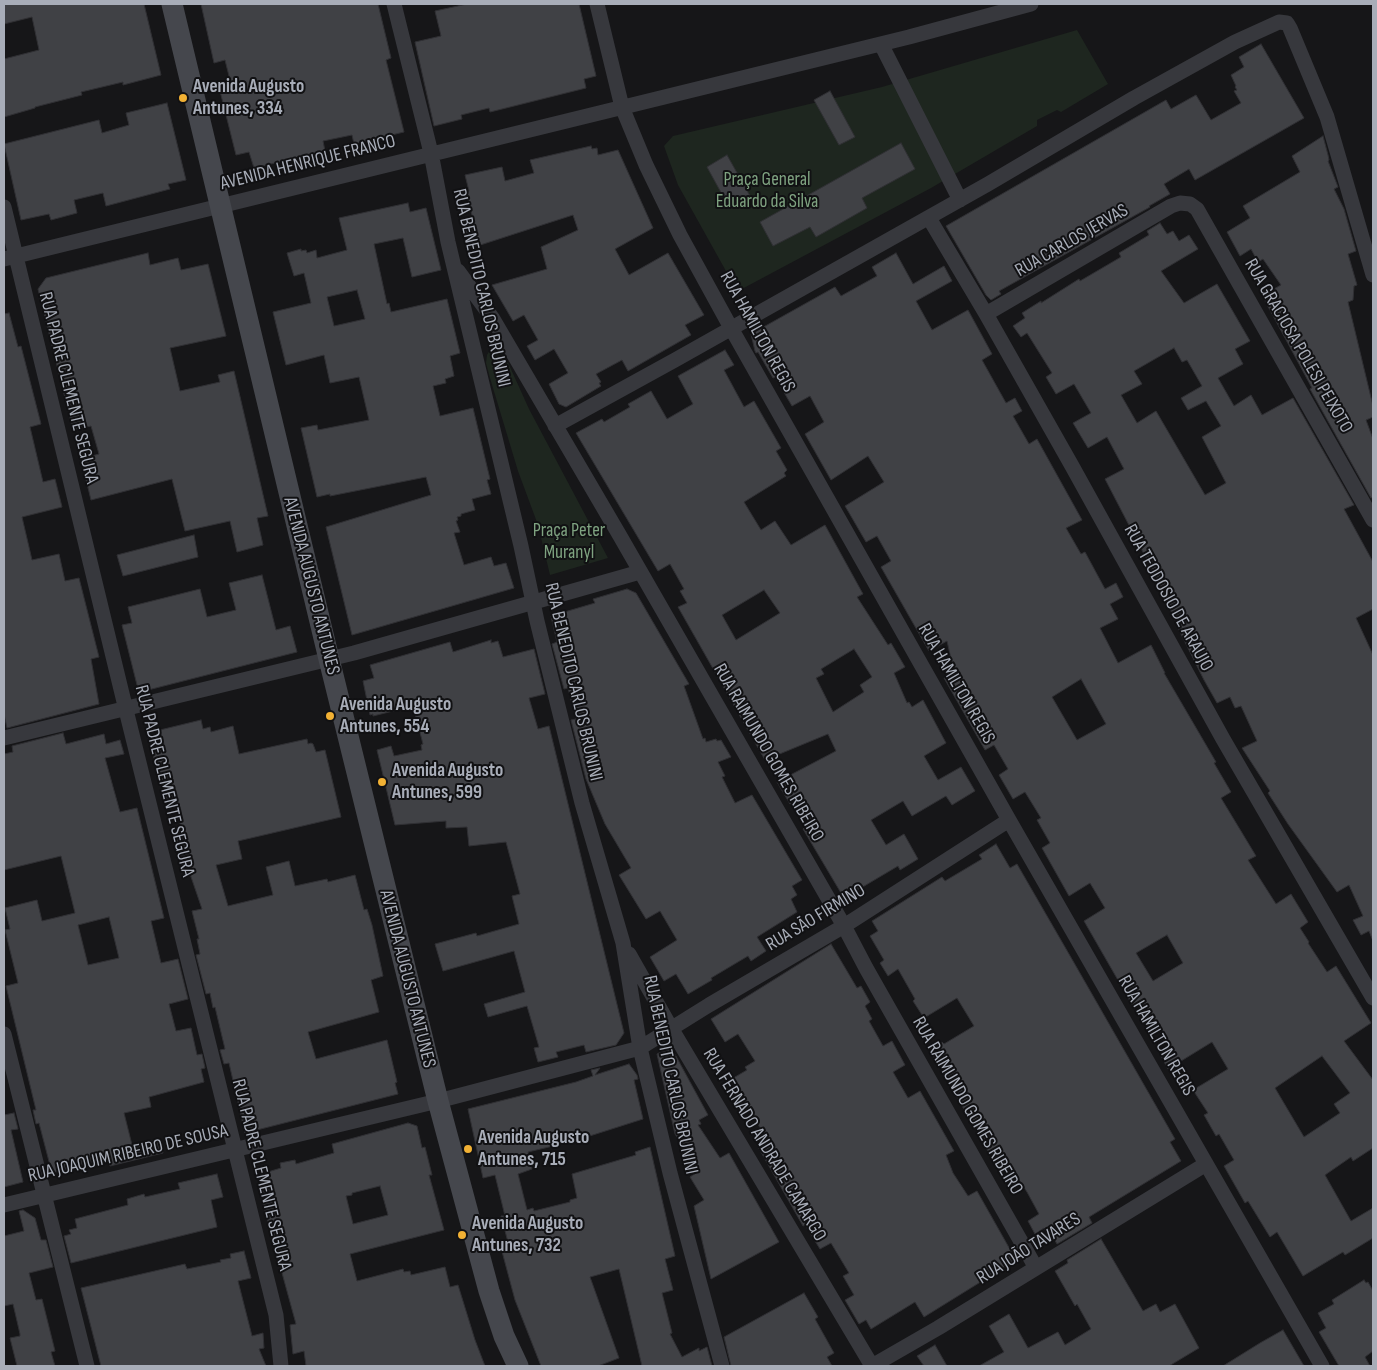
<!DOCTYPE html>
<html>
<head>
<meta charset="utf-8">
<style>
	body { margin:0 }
	#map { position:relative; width:1377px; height:1370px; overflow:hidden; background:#161618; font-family:"Sofia Sans Condensed",sans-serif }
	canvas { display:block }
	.frame { position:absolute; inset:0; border:5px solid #a8adb8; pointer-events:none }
</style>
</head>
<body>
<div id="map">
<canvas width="1377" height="1370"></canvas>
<div class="frame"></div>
</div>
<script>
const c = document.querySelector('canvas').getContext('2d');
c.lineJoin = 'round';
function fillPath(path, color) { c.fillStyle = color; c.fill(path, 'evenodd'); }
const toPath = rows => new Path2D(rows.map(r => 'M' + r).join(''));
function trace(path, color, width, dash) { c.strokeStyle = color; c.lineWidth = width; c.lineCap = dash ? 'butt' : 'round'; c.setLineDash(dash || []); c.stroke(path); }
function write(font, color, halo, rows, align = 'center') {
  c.font = font + ' "Sofia Sans Condensed",sans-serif'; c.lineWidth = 4; c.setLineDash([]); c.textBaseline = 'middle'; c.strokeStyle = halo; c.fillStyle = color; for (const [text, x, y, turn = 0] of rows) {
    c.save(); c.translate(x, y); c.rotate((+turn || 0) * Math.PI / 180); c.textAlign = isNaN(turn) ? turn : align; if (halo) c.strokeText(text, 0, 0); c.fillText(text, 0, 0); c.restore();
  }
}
const green = toPath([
	[1077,30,1108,84,1061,112,1057,110,1037,120,1037,126,931,188,740,290,736,289,678,185,664,146,673,136,882,87],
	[491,348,499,351,505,356,529,409,608,558,550,575,538,525,518,471,490,378,486,363,487,355]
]);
const building = toPath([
	[4,4,144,4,161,75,123,85,123,82,81,92,82,95,35,107,35,108,4,117,4,59,39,50,32,17,4,24,4,4],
	[201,4,378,4,391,58,386,60,404,132,354,144,352,135,323,141,325,151,254,168,249,152,236,155,220,91,232,88,225,60,214,63,201,4],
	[467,4,579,4,596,76,584,79,586,88,490,112,489,108,461,115,462,119,434,126,415,42,441,36,435,11,467,4],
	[1261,44,1304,118,1195,180,1189,169,1164,184,1170,194,1149,206,1150,207,999,291,1001,294,991,300,986,295,946,226,1166,100,1171,109,1196,95,1211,120,1241,103,1234,91,1237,90,1235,87,1236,86,1231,75,1244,67,1239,57,1261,44],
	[830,91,855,137,839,145,814,100,830,91],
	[167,103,186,180,168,184,170,189,106,206,103,193,74,200,77,213,51,220,49,214,21,220,4,144,99,120,102,133,129,125,126,113,167,103],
	[1323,136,1328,155,1329,160,1328,161,1338,187,1334,189,1344,209,1356,251,1348,254,1357,285,1354,286,1353,300,1348,302,1373,406,1373,417,1366,420,1373,439,1373,497,1371,498,1310,389,1312,388,1264,299,1277,294,1274,289,1281,285,1263,259,1258,262,1251,249,1240,256,1227,232,1250,218,1243,206,1300,172,1292,156,1323,136],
	[901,143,915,169,862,198,867,208,816,237,810,227,773,246,760,222,901,143],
	[591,146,592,149,597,148,598,155,618,150,653,228,615,249,629,275,668,253,704,315,685,325,691,335,628,371,622,360,596,374,601,382,599,383,601,386,566,407,559,404,549,384,568,373,554,349,535,360,527,346,538,340,524,315,513,321,492,285,547,269,541,247,578,230,573,215,471,248,464,235,461,222,473,219,466,192,469,191,465,175,502,167,505,181,534,173,530,160,591,146],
	[727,155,750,196,729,207,707,167,727,155],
	[408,203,410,212,426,208,441,270,412,277,403,238,374,244,387,304,389,303,391,312,447,299,460,353,450,356,454,376,445,379,446,383,433,386,440,416,473,408,490,479,487,480,491,494,472,499,475,510,461,514,461,516,457,517,458,520,456,521,460,532,454,533,464,565,491,557,494,566,506,563,514,588,352,635,326,527,431,495,426,477,330,496,330,494,317,497,301,428,317,425,318,430,369,420,359,377,330,383,324,355,286,365,273,312,311,303,304,273,294,276,287,253,301,249,301,251,306,250,307,253,316,250,317,258,347,250,339,218,408,203],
	[357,290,365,319,334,326,327,297,357,290],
	[1160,223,1167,234,1173,231,1179,241,1189,235,1198,249,1161,271,1184,303,1217,284,1250,341,1235,349,1243,364,1218,378,1234,406,1251,395,1262,415,1293,398,1354,505,1344,509,1373,562,1373,609,1356,618,1373,655,1373,941,1369,931,1361,935,1353,920,1363,916,1349,885,1337,892,1288,824,1268,793,1270,791,1242,748,1257,741,1241,706,1235,708,1230,697,1217,703,1204,680,1180,632,1159,583,1105,479,1124,469,1107,437,1088,448,1073,423,1091,413,1074,384,1056,394,1046,377,1052,373,1027,333,1021,337,1013,326,1025,318,1022,313,1041,301,1041,303,1079,279,1080,281,1121,257,1119,253,1149,235,1147,231,1160,223],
	[1174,348,1182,362,1187,360,1202,386,1181,398,1188,410,1206,401,1221,426,1202,437,1226,483,1205,495,1156,411,1137,423,1121,395,1142,384,1134,371,1174,348],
	[148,253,150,265,178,258,181,270,208,264,226,336,170,348,180,391,220,382,218,375,234,371,268,516,257,518,263,545,237,552,230,521,185,531,172,479,91,500,81,459,99,454,91,426,73,430,38,289,46,278,148,253],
	[896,253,913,284,944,266,952,281,916,301,932,330,968,310,992,354,982,360,1006,403,1015,398,1022,411,1013,416,1029,444,1037,439,1082,520,1066,528,1081,554,1085,552,1105,589,1116,583,1123,597,1110,604,1118,619,1100,628,1118,663,1151,645,1165,673,1164,673,1216,762,1214,763,1231,792,1221,798,1256,856,1248,860,1276,904,1291,894,1308,922,1300,928,1309,942,1308,943,1327,972,1336,966,1371,1023,1344,1041,1373,1080,1373,1148,1353,1161,1351,1157,1325,1175,1351,1221,1373,1208,1373,1238,1345,1255,1343,1252,1303,1276,1277,1232,1270,1237,1248,1201,1245,1203,1224,1166,1234,1160,1219,1134,1216,1136,1204,1115,1208,1113,1193,1090,1228,1069,1212,1042,1168,1069,1161,1056,1171,1050,1142,1002,1134,1008,1084,921,1105,908,1090,883,1069,896,1042,848,1050,843,1037,820,1041,818,1025,792,1013,799,999,775,1008,769,994,745,985,750,944,678,954,672,947,641,929,651,881,567,891,561,877,536,866,542,848,511,845,506,884,482,868,456,831,480,805,434,824,422,810,396,792,406,775,377,773,378,758,352,756,353,755,351,751,334,835,287,841,296,877,276,872,267,896,253],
	[1081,679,1106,724,1077,740,1052,697,1081,679],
	[1167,935,1183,963,1153,981,1136,953,1167,935],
	[1322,1056,1350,1093,1334,1104,1340,1113,1304,1137,1275,1088,1322,1056],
	[9,313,18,347,21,346,41,424,30,427,43,482,55,479,62,507,22,517,32,560,59,554,65,581,79,578,99,657,91,659,99,704,7,728,4,714,4,314,9,313],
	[725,350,734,365,724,370,744,407,754,401,781,448,776,451,787,470,784,473,786,476,744,502,761,530,775,521,791,545,825,525,863,594,857,597,888,645,891,643,905,667,894,673,907,703,909,702,912,707,923,700,946,743,924,756,938,780,961,767,975,791,952,805,946,796,912,816,903,801,871,820,886,845,904,834,918,859,900,870,898,866,844,898,803,829,812,823,798,799,790,804,777,782,836,751,828,734,765,760,678,607,687,603,680,591,684,589,670,564,658,571,576,433,602,419,604,422,630,407,628,404,651,391,667,419,693,404,678,376,725,350],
	[764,590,780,613,736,640,722,615,764,590],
	[854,649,872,677,860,685,864,692,833,712,816,678,824,674,821,669,854,649],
	[194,535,198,557,123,576,117,555,194,535],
	[262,575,276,630,290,626,297,652,144,691,137,685,122,625,132,623,128,607,200,589,207,617,236,610,229,583,262,575],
	[627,589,636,593,689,684,684,686,703,739,705,738,706,742,716,739,717,741,721,740,731,757,718,762,725,776,722,777,735,803,752,795,802,880,792,886,797,895,791,899,797,912,757,937,766,951,751,961,748,956,711,978,712,980,688,994,676,974,664,981,650,957,677,940,660,911,646,919,619,875,631,868,605,824,586,779,571,720,576,719,568,688,564,689,552,644,557,642,551,616,595,603,593,599,627,589],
	[491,640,491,643,498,641,503,657,534,649,545,694,529,698,538,729,549,726,624,1033,616,1045,586,1052,584,1045,556,1052,558,1057,538,1062,534,1048,539,1047,527,1006,488,1017,484,1004,525,992,514,951,443,971,435,944,476,933,477,936,519,924,512,896,520,894,506,842,469,846,467,827,446,828,446,821,395,825,377,750,391,746,394,756,422,750,421,745,423,744,413,706,373,716,373,714,370,715,363,681,374,678,370,665,450,642,453,652,491,640],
	[201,720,203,729,210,727,211,732,233,726,239,754,307,739,308,744,311,743,313,744,316,752,325,750,341,817,238,841,242,859,216,865,228,906,273,895,266,867,289,861,295,886,327,879,328,882,355,875,364,910,367,909,372,925,383,976,371,980,379,1012,308,1032,316,1059,387,1040,397,1082,395,1083,398,1094,245,1133,229,1063,224,1064,220,1050,225,1049,215,1007,213,1008,210,993,206,994,196,955,200,954,197,939,199,939,192,911,202,909,187,865,181,867,172,829,181,827,174,800,165,802,151,747,164,744,160,730,201,720],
	[63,733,66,744,104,734,106,744,120,740,124,754,105,758,120,812,137,808,164,918,151,921,161,963,178,959,188,999,169,1004,176,1031,191,1028,197,1055,202,1054,205,1068,201,1069,204,1082,149,1097,151,1107,124,1113,132,1145,160,1139,163,1153,110,1166,108,1158,52,1173,39,1123,36,1124,33,1110,36,1110,6,986,18,983,5,930,10,929,5,908,37,900,42,921,75,913,61,856,4,870,4,754,13,752,12,746,63,733],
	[109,917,119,958,88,965,78,925,109,917],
	[996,844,1010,868,1017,864,1073,961,1175,1139,1170,1142,1181,1161,1089,1217,1092,1223,1057,1244,1048,1228,1045,1230,1044,1228,1035,1234,1028,1221,1039,1214,1027,1192,1010,1166,1000,1172,930,1050,942,1042,944,1044,974,1026,957,998,924,1018,913,1001,915,999,898,969,888,976,880,963,884,960,870,936,878,931,872,921,942,877,945,881,982,859,979,855,996,844],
	[831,944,857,988,861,986,870,1002,865,1006,872,1019,869,1021,883,1046,892,1041,905,1065,893,1072,908,1098,920,1091,954,1151,946,1155,953,1173,968,1196,977,1191,1016,1260,924,1317,915,1302,871,1329,866,1320,859,1324,845,1300,854,1295,843,1276,849,1273,831,1243,820,1249,805,1225,803,1226,757,1145,767,1139,748,1108,742,1111,730,1093,736,1089,730,1080,747,1070,745,1067,755,1061,738,1034,725,1042,711,1019,831,944],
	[671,1047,708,1115,699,1120,701,1124,698,1125,720,1158,729,1153,779,1242,711,1279,694,1206,704,1200,690,1177,699,1171,675,1134,657,1054,671,1047],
	[629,1064,637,1075,638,1079,634,1080,643,1119,574,1141,528,1152,532,1169,518,1174,527,1210,533,1208,534,1211,570,1202,570,1200,577,1198,572,1174,636,1155,635,1152,650,1147,675,1256,665,1259,673,1290,662,1293,672,1333,670,1334,682,1357,699,1348,699,1351,707,1347,712,1366,642,1366,619,1269,590,1277,619,1358,598,1366,541,1366,515,1300,500,1244,508,1242,501,1216,505,1216,495,1175,483,1178,468,1109,576,1082,593,1076,591,1070,600,1068,595,1075,629,1064],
	[14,1113,18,1129,11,1130,23,1182,4,1187,4,1115,14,1113],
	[408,1123,417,1126,422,1148,425,1147,432,1175,429,1175,444,1230,350,1254,357,1281,403,1269,404,1272,410,1271,411,1275,445,1267,450,1287,458,1285,475,1340,485,1366,306,1366,304,1351,293,1354,290,1325,296,1324,259,1189,262,1188,258,1175,281,1168,280,1163,295,1160,296,1164,334,1153,332,1144,408,1123],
	[380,1186,388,1215,353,1224,346,1196,352,1195,352,1193,380,1186],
	[217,1174,223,1197,211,1200,217,1227,71,1263,64,1236,71,1234,69,1230,77,1228,75,1219,128,1205,127,1199,144,1194,145,1197,180,1189,178,1183,217,1174],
	[23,1210,35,1218,41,1240,46,1240,53,1267,29,1273,36,1300,42,1299,55,1351,51,1352,55,1366,17,1366,10,1338,20,1336,20,1334,13,1304,4,1306,4,1236,24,1231,19,1211,23,1210],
	[1101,1239,1143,1311,1156,1304,1160,1312,1175,1304,1199,1348,1169,1366,979,1366,1004,1352,989,1326,1009,1314,1028,1348,1058,1332,1065,1345,1091,1329,1077,1304,1075,1306,1055,1271,1068,1263,1067,1260,1101,1239],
	[244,1251,251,1278,238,1281,252,1336,263,1333,264,1348,259,1349,266,1366,101,1366,81,1288,185,1264,187,1269,221,1262,220,1260,231,1258,230,1254,244,1251],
	[1364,1280,1366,1283,1368,1282,1373,1291,1373,1351,1365,1357,1370,1366,1339,1366,1319,1332,1326,1328,1318,1313,1334,1304,1332,1300,1364,1280],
	[804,1293,818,1317,815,1319,834,1353,827,1357,832,1366,731,1366,724,1337,804,1293],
	[1283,1330,1304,1366,1223,1366,1260,1343,1283,1330],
	[935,1345,947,1366,924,1366,917,1356,935,1345]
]);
const street = toPath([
	[394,4,431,153,448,242,521,546,537,621,582,803,623,943,640,1048,670,1173,722,1366],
	[597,4,622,107,646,165,680,235,731,328,1009,820,1322,1366],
	[881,44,960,200],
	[4,207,126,710,276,1315,281,1366],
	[929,218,986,314,1072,466,1223,739,1373,998],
	[4,259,909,37,1031,4],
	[458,271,493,319,620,536,844,926,866,968,1036,1268],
	[986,314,1171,206,1180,203,1190,204,1197,209,1373,520],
	[555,426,675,360,988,184,1134,98,1235,42,1279,22,1287,23,1290,28,1327,117,1373,275],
	[4,738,354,653,640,572],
	[629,954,671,1028,872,1366],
	[4,1034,87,1366],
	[4,1205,438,1101,640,1048,709,1005,844,926,1009,820],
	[872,1366,938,1328,1206,1164]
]);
const secondary = toPath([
	[172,4,329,659,438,1101,489,1291,504,1336,518,1366]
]);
const markers = [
	[183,98,5,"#f2b134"],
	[330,716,5,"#f2b134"],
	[382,782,5,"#f2b134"],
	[468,1149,5,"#f2b134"],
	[462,1235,5,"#f2b134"]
];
const poiNames = [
	["Avenida Augusto",193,87],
	["Antunes, 334",193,109],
	["Avenida Augusto",340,705],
	["Antunes, 554",340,727],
	["Avenida Augusto",392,771],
	["Antunes, 599",392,793],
	["Avenida Augusto",478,1138],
	["Antunes, 715",478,1160],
	["Avenida Augusto",472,1224],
	["Antunes, 732",472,1246]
];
const streetNames = [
	["AVENIDA HENRIQUE FRANCO",308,163,-14],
	["RUA CARLOS JERVAS",1072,241,-30],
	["RUA BENEDITO CARLOS BRUNINI",481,288,77],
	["RUA HAMILTON REGIS",757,332,61],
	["RUA GRACIOSA POLESI PEIXOTO",1298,346,60],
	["RUA PADRE CLEMENTE SEGURA",68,388,76],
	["AVENIDA AUGUSTO ANTUNES",311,586,76],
	["RUA TEODOSIO DE ARAUJO",1168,598,61],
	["RUA BENEDITO CARLOS BRUNINI",573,682,77],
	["RUA HAMILTON REGIS",956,684,60],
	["RUA RAIMUNDO GOMES RIBEIRO",768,753,60],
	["RUA PADRE CLEMENTE SEGURA",164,781,76],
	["RUA SÃO FIRMINO",816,918,-31],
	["AVENIDA AUGUSTO ANTUNES",407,979,76],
	["RUA HAMILTON REGIS",1156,1036,60],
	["RUA BENEDITO CARLOS BRUNINI",670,1075,78],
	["RUA RAIMUNDO GOMES RIBEIRO",967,1106,60],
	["RUA FERNADO ANDRADE CAMARGO",764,1145,59],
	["RUA JOAQUIM RIBEIRO DE SOUSA",128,1154,-13],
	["RUA PADRE CLEMENTE SEGURA",261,1175,76],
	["RUA JOÃO TAVARES",1029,1249,-32]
];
const parkNames = [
	["Praça General",767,180],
	["Eduardo da Silva",767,202],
	["Praça Peter",569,531],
	["Muranyl",569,553]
];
fillPath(green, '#1e261f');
fillPath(building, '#404145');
trace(building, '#303034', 1);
trace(street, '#37383d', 15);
trace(secondary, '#45474d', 21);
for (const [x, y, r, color] of markers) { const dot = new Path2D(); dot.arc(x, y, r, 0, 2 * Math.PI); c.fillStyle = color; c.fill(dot); trace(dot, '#111113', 2); }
write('bold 19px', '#a8adb8', '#111113', poiNames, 'left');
write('19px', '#a8adb8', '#111113', streetNames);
write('19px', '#7fa381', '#111113', parkNames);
</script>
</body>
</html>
